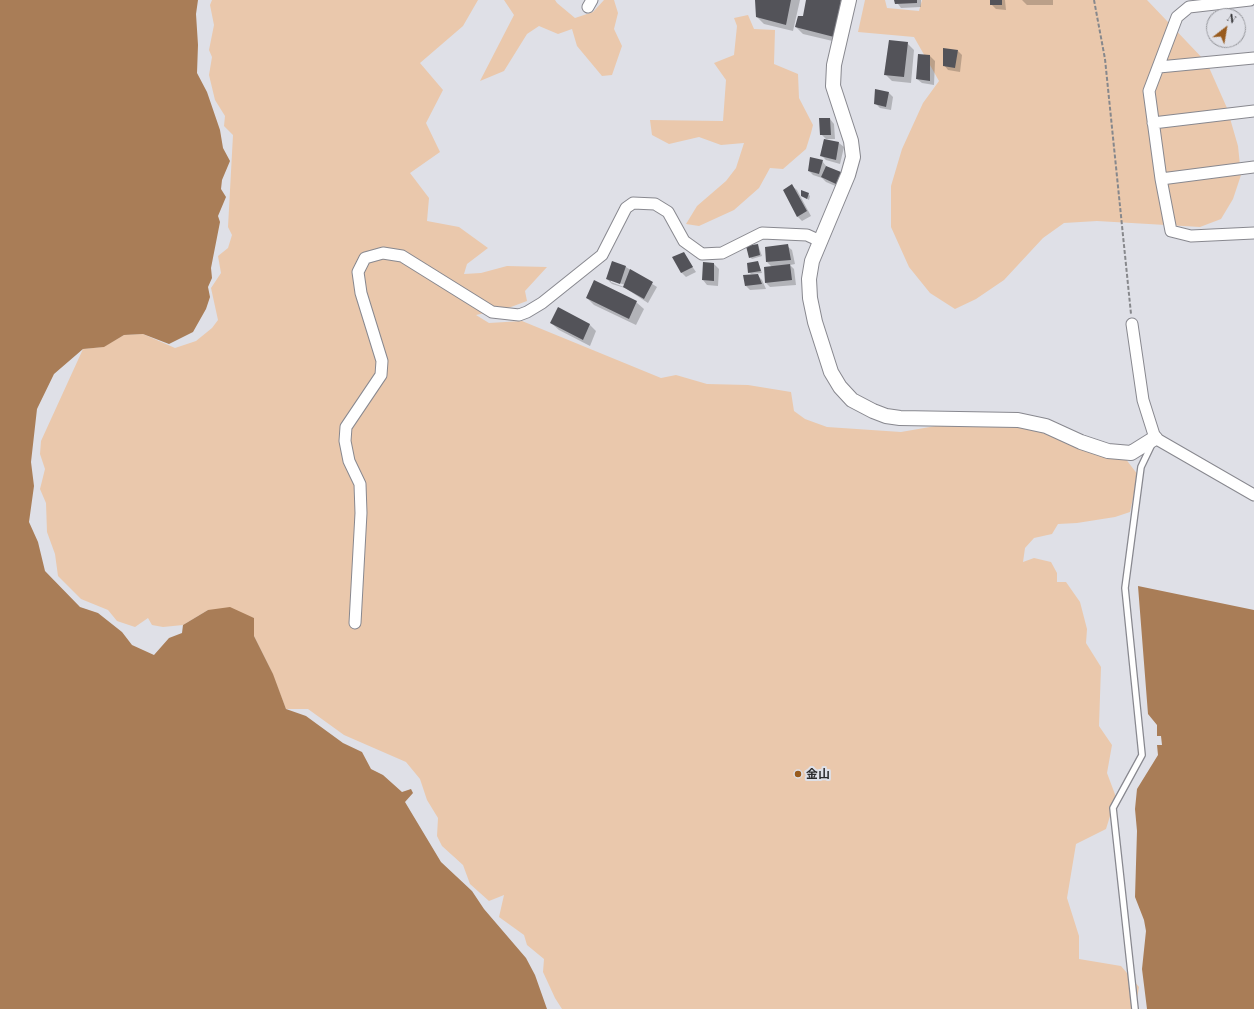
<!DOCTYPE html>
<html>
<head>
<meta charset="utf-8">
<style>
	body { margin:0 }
	#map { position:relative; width:1254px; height:1009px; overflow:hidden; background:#dfe0e7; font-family:"Playfair Display",serif }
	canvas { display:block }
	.north { position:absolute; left:1206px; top:8px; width:40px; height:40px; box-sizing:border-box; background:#dfe0e7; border:1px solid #97989d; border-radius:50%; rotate:31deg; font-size:11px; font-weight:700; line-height:16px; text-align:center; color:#2c2c2e }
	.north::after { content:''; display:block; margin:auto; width:14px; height:18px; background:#985b1e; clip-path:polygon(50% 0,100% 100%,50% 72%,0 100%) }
</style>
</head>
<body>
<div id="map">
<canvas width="1254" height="1009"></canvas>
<div class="north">N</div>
</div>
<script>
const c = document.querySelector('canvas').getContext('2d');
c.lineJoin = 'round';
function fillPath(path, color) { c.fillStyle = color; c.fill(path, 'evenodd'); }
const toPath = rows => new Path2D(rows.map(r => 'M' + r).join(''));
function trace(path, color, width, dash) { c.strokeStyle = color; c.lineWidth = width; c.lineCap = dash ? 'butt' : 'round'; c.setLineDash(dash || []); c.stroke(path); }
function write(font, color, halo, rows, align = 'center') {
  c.font = font + ' "Playfair Display","Noto Sans JP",serif'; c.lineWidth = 4; c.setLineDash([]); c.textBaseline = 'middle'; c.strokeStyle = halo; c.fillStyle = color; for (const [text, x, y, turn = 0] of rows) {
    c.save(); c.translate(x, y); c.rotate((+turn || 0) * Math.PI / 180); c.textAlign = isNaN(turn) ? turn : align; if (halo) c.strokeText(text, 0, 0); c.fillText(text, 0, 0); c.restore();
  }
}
const green = toPath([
	[212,0,478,0,463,26,420,63,443,90,426,123,440,152,410,173,429,198,427,221,459,227,488,248,467,264,464,274,481,273,507,266,547,267,525,291,527,301,511,307,476,315,489,323,522,321,661,378,676,375,707,384,748,385,791,392,794,411,805,419,827,427,901,432,1005,414,1125,458,1138,475,1130,512,1115,517,1077,523,1058,524,1052,534,1034,538,1025,548,1023,562,1034,558,1051,562,1057,573,1057,582,1066,582,1080,602,1087,629,1086,643,1101,667,1099,726,1112,745,1107,773,1116,797,1106,829,1076,844,1067,898,1079,936,1079,959,1121,966,1139,987,1135,1009,562,1009,555,998,543,972,544,959,527,945,524,935,499,917,504,895,489,901,470,884,463,865,442,846,437,836,438,818,427,800,420,779,406,762,344,735,308,709,286,709,270,668,254,636,254,618,208,610,183,625,163,627,152,625,148,618,135,627,117,621,108,610,81,599,58,576,55,554,47,532,46,503,40,489,45,469,40,454,41,441,83,349,103,347,124,335,143,334,175,348,196,341,212,328,218,320,211,288,221,273,218,256,228,248,232,235,228,227,233,135,224,126,225,116,215,100,209,75,212,57,209,50,214,25,210,5],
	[504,0,555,0,557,3,575,18,593,12,604,0,614,0,618,13,614,29,622,46,612,75,602,76,577,46,572,29,558,34,539,26,527,34,504,71,480,81,514,15],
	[865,0,885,0,887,8,919,11,922,0,1147,0,1207,63,1227,108,1238,146,1241,175,1233,199,1221,219,1200,227,1097,221,1064,223,1043,238,1004,280,976,299,955,309,930,293,909,267,891,227,891,186,902,149,923,103,939,81,914,37,858,32],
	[748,15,754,29,775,30,774,64,798,74,799,98,813,125,811,133,806,149,783,169,770,168,759,188,734,210,699,226,686,224,697,206,726,181,736,168,744,143,721,145,699,137,669,144,652,135,650,120,723,121,726,80,714,63,734,55,737,26,734,18]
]);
const water = toPath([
	[0,0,198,0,196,14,198,45,197,73,207,92,220,130,223,148,230,161,222,180,221,189,226,197,218,216,220,222,211,268,212,278,208,287,210,297,206,309,193,332,169,344,143,334,124,335,104,347,83,349,54,374,37,409,31,462,34,486,29,522,38,542,45,571,80,607,98,613,122,632,132,645,154,655,169,638,182,633,183,625,208,610,230,607,254,618,254,636,273,674,286,709,306,716,343,743,362,752,371,769,383,775,402,792,411,789,413,793,405,802,441,862,472,891,484,909,526,958,535,975,547,1009,0,1009],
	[1138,586,1254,610,1254,1009,1147,1009,1142,969,1146,931,1144,920,1135,897,1137,831,1135,809,1137,789,1158,755,1157,745,1162,745,1161,736,1157,736,1157,725,1148,714]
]);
const shadow = toPath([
	[756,0,800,0,793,31,764,24,757,17],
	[808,0,849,0,841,43,803,34,796,27,804,18],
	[895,0,921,0,921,7,901,8],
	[991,0,1005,0,1006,10,996,9,991,4],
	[1022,0,1053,0,1053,5,1027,5],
	[907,43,914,50,911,83,892,81,885,74],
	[958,51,962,55,960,72,948,70,944,65],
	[930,56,935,61,934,85,922,83,917,79],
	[876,90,889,93,893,97,891,110,880,108,875,103],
	[830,119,834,124,835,139,826,139,821,134],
	[824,140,839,143,844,147,840,164,826,160,821,155],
	[822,161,827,167,840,173,845,177,840,188,826,182,822,178,813,175,809,171],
	[792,186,797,190,811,216,802,221,798,217,784,190],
	[808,194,810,196,809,200,804,197],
	[758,245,762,256,752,259,750,257],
	[787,246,792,250,795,264,790,265,794,269,796,285,770,287,766,283,772,267,767,262],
	[683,253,696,272,686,277,681,272],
	[612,262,626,267,657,287,648,303,625,288,612,284,607,279],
	[611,280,625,285,624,287,611,282],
	[758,262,762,273,751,274,749,272],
	[704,263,714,264,719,269,718,286,707,285,703,280],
	[758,276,762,280,766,289,750,290,746,286],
	[587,298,636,302,644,309,636,325,594,305],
	[551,323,589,324,596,331,590,346,559,330]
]);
const building = toPath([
	[755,0,791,0,786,25,756,17],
	[806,0,841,0,834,37,795,27,798,16,803,16],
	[894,0,917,0,917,3,895,4],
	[990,0,1002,0,1002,5,990,5],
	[889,40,908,42,904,77,884,75],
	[943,48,958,50,955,68,943,66],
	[918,54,930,55,930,81,916,79],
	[875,89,889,92,886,107,874,104],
	[819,118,830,118,831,135,820,135],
	[824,139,839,142,836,160,820,156],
	[810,157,823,160,819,174,808,171],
	[826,166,841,172,836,184,821,177],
	[792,184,807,211,797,217,783,190],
	[801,190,809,193,807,199,801,196],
	[758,244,760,255,749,258,746,246],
	[788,244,791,260,766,262,765,247],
	[684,252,693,267,681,273,672,257],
	[612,261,626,266,620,284,606,279],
	[758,261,761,271,748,273,747,263],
	[703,262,714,263,714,281,702,280],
	[790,264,792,280,765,283,764,267],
	[630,269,653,282,644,299,623,287],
	[758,274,762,284,745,286,743,275],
	[594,280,637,301,629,319,586,298],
	[558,307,590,324,583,340,550,323]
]);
const path = toPath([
	[1094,0,1105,59,1131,314]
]);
const service = toPath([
	[1135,1009,1113,808,1142,755,1125,588,1141,467,1152,444]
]);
const minor = toPath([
	[1250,0,1189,7,1177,17,1149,91,1161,179,1171,231,1191,236,1254,233],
	[588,7,592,0],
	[1159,67,1254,58],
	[1153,123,1254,111],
	[1161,179,1254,167],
	[1132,324,1143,400,1155,438,1254,495],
	[355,623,361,513,360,484,349,461,345,441,346,427,381,375,382,361,361,293,358,272,365,258,383,253,402,256,492,312,519,315,527,312,542,303,602,255,626,208,633,203,655,204,668,212,684,241,702,254,722,253,762,233,807,235,820,241]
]);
const tertiary = toPath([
	[849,0,834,65,833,86,851,141,853,157,848,175,812,261,809,279,810,298,815,322,831,372,840,387,852,400,873,411,886,416,900,418,1018,420,1046,426,1081,442,1108,451,1131,453,1155,438]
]);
const markers = [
	[798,774,4,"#985b1e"]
];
const poiNames = [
	["金山",806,774]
];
fillPath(green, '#eac8ac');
fillPath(water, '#a97d57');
fillPath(shadow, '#0003');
fillPath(building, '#535359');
trace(service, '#88888f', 8);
trace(minor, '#88888f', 13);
trace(tertiary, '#88888f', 16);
trace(path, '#87888c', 2, [4, 2]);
trace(service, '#fff', 5.5);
trace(minor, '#fff', 11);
trace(tertiary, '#fff', 14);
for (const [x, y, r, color] of markers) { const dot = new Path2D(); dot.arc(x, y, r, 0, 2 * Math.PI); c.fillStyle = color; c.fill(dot); trace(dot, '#dfe0e7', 1.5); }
write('bold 12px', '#2c2c2e', '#dfe0e7', poiNames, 'left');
</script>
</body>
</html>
